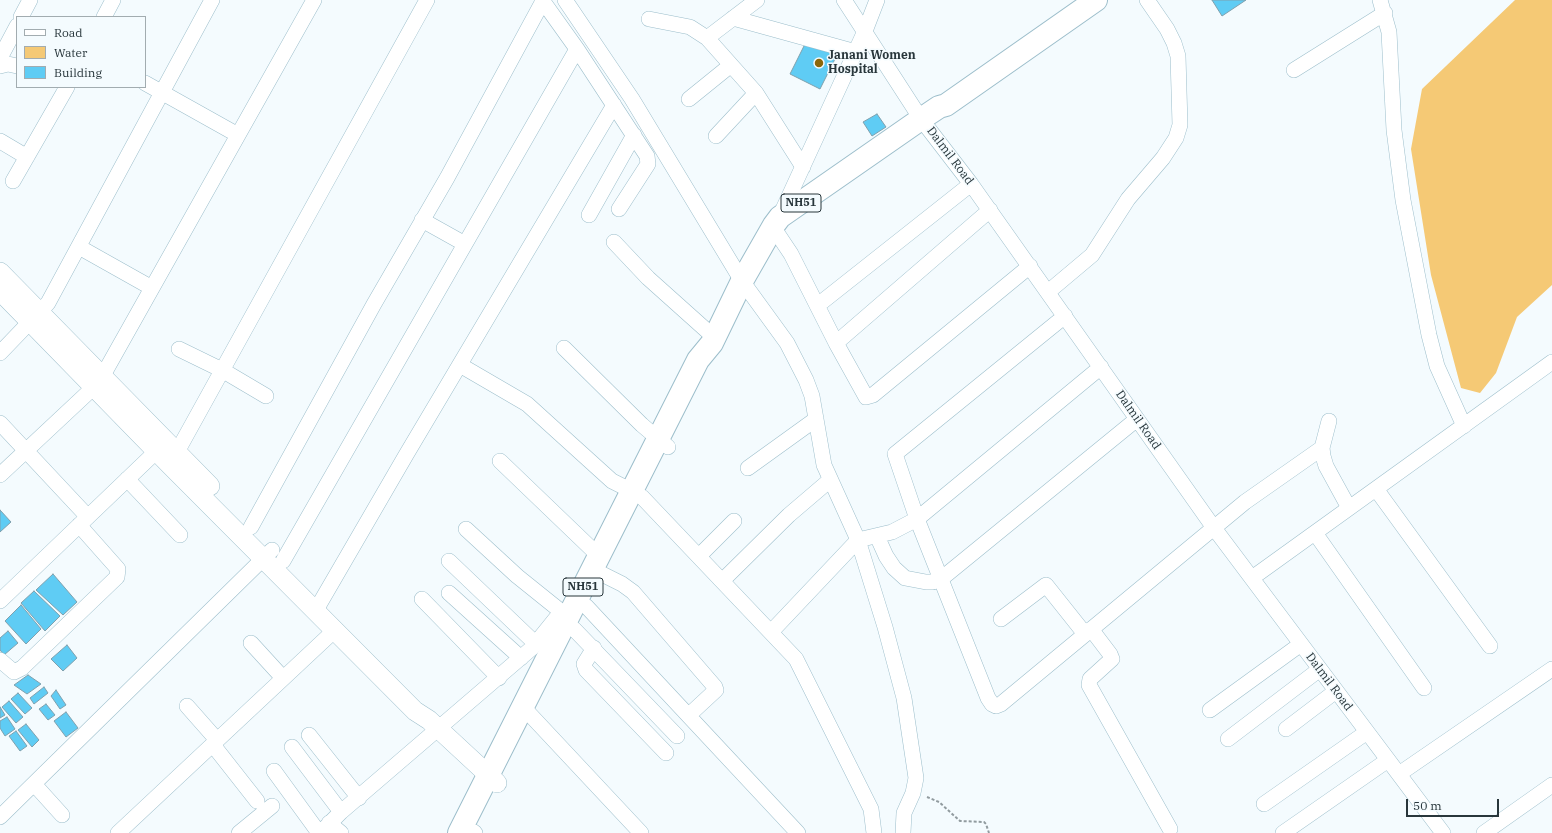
<!DOCTYPE html>
<html>
<head>
<meta charset="utf-8">
<style>
	body { margin:0 }
	#map { position:relative; width:1552px; height:833px; overflow:hidden; background:#f4fbfe; font-family:"IBM Plex Serif",serif }
	canvas { display:block }
	.legend { position:absolute; left:16px; top:16px; width:130px; height:72px; box-sizing:border-box; background:#f4fbfe; border:1px solid #a2acb0; margin:0; padding:5px 7px; list-style:none; font-size:12px; color:#28363b }
	.legend li { display:flex; align-items:center; gap:8px; height:20px }
	.legend b { width:20px; border:1px solid #a2acb0 }
	.scale { position:absolute; left:1406px; top:799px; width:93px; height:18px; box-sizing:border-box; border:2px solid #28363b; border-top:0; padding-left:5px; font-size:12px; line-height:14px; white-space:nowrap; color:#28363b; -webkit-text-stroke:3px #f4fbfe; paint-order:stroke }
</style>
</head>
<body>
<div id="map">
<canvas width="1552" height="833"></canvas>
<ul class="legend">
<li><b style="height:5px;background:#fff"></b>Road</li>
<li><b style="height:11px;background:#f5c975"></b>Water</li>
<li><b style="height:11px;background:#5fccf4"></b>Building</li>
</ul>
<div class="scale">50 m</div>
</div>
<script>
const c = document.querySelector('canvas').getContext('2d');
c.lineJoin = 'round';
function fillPath(path, color) { c.fillStyle = color; c.fill(path, 'evenodd'); }
const toPath = rows => new Path2D(rows.map(r => 'M' + r).join(''));
function trace(path, color, width, dash) { c.strokeStyle = color; c.lineWidth = width; c.lineCap = dash ? 'butt' : 'round'; c.setLineDash(dash || []); c.stroke(path); }
function write(font, color, halo, rows, align = 'center') {
  c.font = font + ' "IBM Plex Serif",serif'; c.lineWidth = 3; c.setLineDash([]); c.textBaseline = 'middle'; c.strokeStyle = halo; c.fillStyle = color; for (const [text, x, y, turn = 0] of rows) {
    c.save(); c.translate(x, y); c.rotate((+turn || 0) * Math.PI / 180); c.textAlign = isNaN(turn) ? turn : align; if (halo) c.strokeText(text, 0, 0); c.fillText(text, 0, 0); c.restore();
  }
}
const water = toPath([
	[1515,0,1552,0,1552,285,1517,317,1496,373,1480,393,1461,388,1431,275,1411,149,1422,89]
]);
const building = toPath([
	[1212,0,1246,0,1222,16,1212,0],
	[807,40,837,55,820,89,790,74,807,40],
	[877,114,886,127,872,136,863,122,877,114],
	[0,510,11,522,0,532,0,510],
	[53,574,77,602,63,615,36,590,53,574],
	[34,591,60,616,45,631,21,603,34,591],
	[21,605,41,629,26,644,5,621,21,605],
	[8,631,18,643,4,655,0,650,0,638,8,631],
	[67,645,77,658,63,671,51,659,67,645],
	[28,675,41,684,27,694,14,685,28,675],
	[44,687,48,693,34,704,30,698,44,687],
	[56,690,66,705,60,709,51,696,56,690],
	[18,693,32,708,25,714,11,699,18,693],
	[9,701,23,717,16,723,2,707,9,701],
	[46,704,55,715,48,720,39,709,46,704],
	[0,707,5,715,0,718,0,707],
	[66,712,78,728,66,737,54,721,66,712],
	[7,717,15,729,5,736,0,728,0,721,7,717],
	[26,724,39,740,32,747,18,730,26,724],
	[16,731,27,746,20,751,9,736,16,731]
]);
const path = toPath([
	[927,797,939,802,960,821,984,822,986,824,989,833]
]);
const minor = toPath([
	[542,0,577,49,647,156,648,164,619,209],
	[565,0,632,99,742,281,787,343,806,380,812,396,824,465,858,540,885,627,904,698,916,778,913,793,904,813,903,833],
	[844,0,921,119,971,184,1214,528,1443,833],
	[1380,0,1389,32,1394,130,1403,200,1429,335,1437,366,1464,426],
	[21,17,30,0],
	[104,17,113,0],
	[733,18,856,52],
	[649,19,690,27,707,38,756,93,803,167],
	[707,38,757,0],
	[0,58,17,26],
	[0,66,8,64,17,66],
	[1294,70,1385,13],
	[145,83,238,135],
	[689,99,731,65],
	[716,136,756,93],
	[0,141,27,157],
	[13,181,67,87],
	[589,215,634,135],
	[780,216,865,31,877,0],
	[422,220,465,244],
	[773,227,791,254,836,343,866,397,873,395,1030,266],
	[614,242,648,278,715,338],
	[79,247,152,288],
	[1048,292,1092,255,1128,199,1163,158,1176,138,1180,125,1178,56,1174,43,1167,29,1147,0],
	[818,305,971,184],
	[1065,316,895,454,917,519,988,698,992,704,996,706,1001,704,1245,502,1322,448],
	[836,343,990,210],
	[564,348,642,425,668,447],
	[179,349,222,370,266,396],
	[0,353,48,303,212,0],
	[460,365,527,404,612,481,632,491],
	[1329,421,1322,448,1323,456,1326,466,1349,508],
	[0,423,88,517],
	[172,461,427,0],
	[500,461,599,556],
	[748,468,816,419],
	[0,475,94,387,102,377,314,0],
	[127,479,180,535],
	[1376,489,1490,646],
	[642,497,796,659,871,809,874,833],
	[251,527,374,304,447,178,543,1],
	[466,529,517,576,568,617],
	[1315,533,1424,688],
	[877,536,886,556,894,568,905,578,926,582,933,582,941,579,1137,419],
	[699,556,734,521],
	[283,561,577,49],
	[449,561,536,644],
	[602,574,622,584,633,592,715,687,716,690,689,715],
	[1252,578,1552,362],
	[722,581,789,515,830,480],
	[449,593,521,658],
	[422,599,499,678],
	[0,601,164,444],
	[586,606,798,833],
	[316,610,406,455,614,105],
	[1001,619,1046,585,1085,634],
	[574,629,677,736],
	[1091,629,1110,654,1112,659,1090,679,1089,685,1170,829],
	[771,632,858,540,892,532,917,519,1101,367],
	[251,643,283,678],
	[594,648,584,664,586,670,666,753],
	[0,660,14,672,22,668,117,577,118,569,79,525],
	[187,706,217,740],
	[523,707,641,833],
	[1210,710,1301,644],
	[1286,729,1336,691],
	[309,735,359,798],
	[1228,739,1320,669],
	[213,745,257,801],
	[292,747,341,812],
	[274,771,319,833],
	[1399,774,1552,669],
	[34,784,62,815],
	[1264,804,1367,732],
	[0,817,272,550],
	[329,823,341,833],
	[474,832,475,833],
	[118,833,336,629],
	[239,833,272,806],
	[320,833,341,812,532,648,561,612],
	[1283,833,1388,760],
	[1484,833,1552,785]
]);
const major = toPath([
	[0,272,210,486],
	[0,291,170,465,415,711,429,720,497,783]
]);
const highway = toPath([
	[459,833,698,360,712,343,742,281,774,225,780,217,921,119,939,107,946,105,1096,0]
]);
const markers = [
	[819,63,5,"#8c6708"]
];
const shields = [
	[801,203,40],
	[583,587,40]
];
const shieldNames = [
	["NH51",801,203],
	["NH51",583,587]
];
const poiNames = [
	["Janani Women",828,56],
	["Hospital",828,70]
];
const streetNames = [
	["Dalmil Road",950,156,53],
	["Dalmil Road",1138,420,55],
	["Dalmil Road",1329,682,53]
];
fillPath(water, '#f5c975');
fillPath(building, '#5fccf4');
trace(building, '#7fa0ad', 1);
trace(minor, '#9cbecb', 16);
trace(major, '#9cbecb', 20);
trace(highway, '#9cbecb', 24);
trace(path, '#919b9f', 2, [3, 2]);
trace(minor, '#fff', 15);
trace(major, '#fff', 19);
trace(highway, '#fff', 22);
for (const [x, y, r, color] of markers) { const dot = new Path2D(); dot.arc(x, y, r, 0, 2 * Math.PI); c.fillStyle = color; c.fill(dot); trace(dot, '#f4fbfe', 1.5); }
for (const [x, y, w] of shields) { const box = new Path2D(); box.roundRect(x - w / 2, y - 9, w, 18, 3); c.fillStyle = '#f4fbfe'; c.fill(box); trace(box, '#28363b', 1); }
write('bold 11px', '#28363b', null, shieldNames);
write('bold 12px', '#28363b', '#f4fbfe', poiNames, 'left');
write('12px', '#28363b', '#f4fbfe', streetNames);
</script>
</body>
</html>
